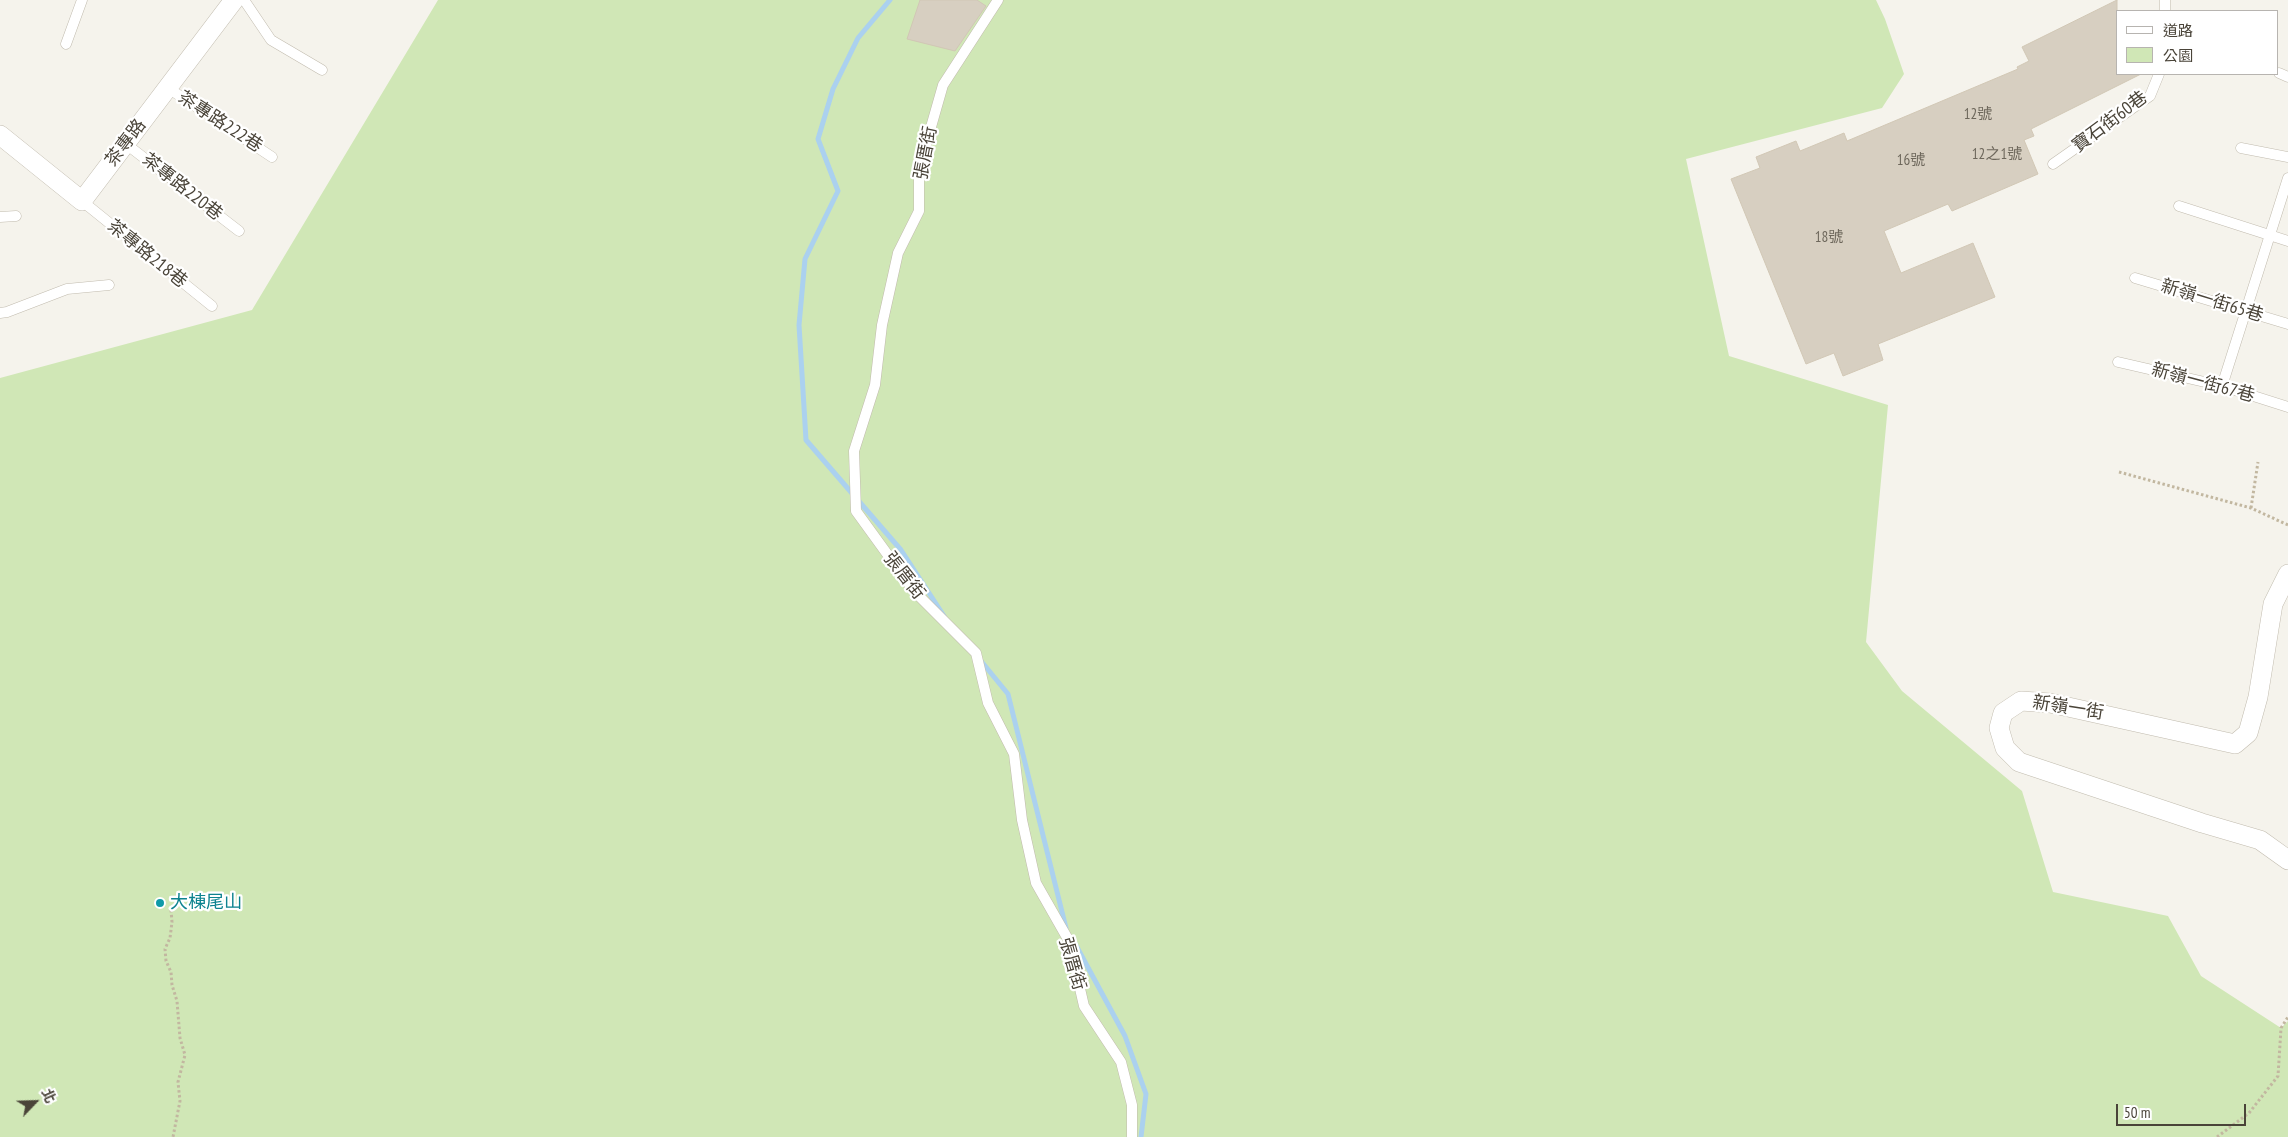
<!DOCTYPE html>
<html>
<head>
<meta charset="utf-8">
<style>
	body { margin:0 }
	#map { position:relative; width:2288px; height:1137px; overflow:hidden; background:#f5f3ec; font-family:"PT Sans Narrow","Noto Sans TC",sans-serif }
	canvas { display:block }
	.legend { position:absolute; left:2116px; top:10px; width:162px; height:65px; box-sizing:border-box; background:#fff; border:1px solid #b7b4b0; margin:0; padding:6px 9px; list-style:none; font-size:15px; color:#4a4439 }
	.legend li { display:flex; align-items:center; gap:10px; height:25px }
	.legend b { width:25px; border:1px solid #b7b4b0 }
	.north { position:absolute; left:10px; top:1077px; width:50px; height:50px; -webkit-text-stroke:4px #fff; paint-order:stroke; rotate:66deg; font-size:14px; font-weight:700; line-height:20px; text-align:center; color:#4a4439 }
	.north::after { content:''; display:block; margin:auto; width:18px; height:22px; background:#4a4439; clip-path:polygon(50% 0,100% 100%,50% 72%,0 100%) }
	.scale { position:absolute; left:2116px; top:1104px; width:130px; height:22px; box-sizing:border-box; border:2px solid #4a4439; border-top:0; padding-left:6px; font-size:15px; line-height:18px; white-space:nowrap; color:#4a4439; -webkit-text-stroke:4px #fff; paint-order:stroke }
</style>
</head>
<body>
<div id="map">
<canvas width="2288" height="1137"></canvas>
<ul class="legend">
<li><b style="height:6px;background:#fff"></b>道路</li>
<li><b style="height:14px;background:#d0e7b6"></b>公園</li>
</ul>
<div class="north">北</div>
<div class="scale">50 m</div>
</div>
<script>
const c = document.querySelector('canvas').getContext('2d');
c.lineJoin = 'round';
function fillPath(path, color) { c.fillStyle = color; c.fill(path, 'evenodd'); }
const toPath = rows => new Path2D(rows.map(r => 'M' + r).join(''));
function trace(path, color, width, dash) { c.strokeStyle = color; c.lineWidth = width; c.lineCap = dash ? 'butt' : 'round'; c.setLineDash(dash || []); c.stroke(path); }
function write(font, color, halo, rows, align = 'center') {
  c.font = font + ' "PT Sans Narrow","Noto Sans TC",sans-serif'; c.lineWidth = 4.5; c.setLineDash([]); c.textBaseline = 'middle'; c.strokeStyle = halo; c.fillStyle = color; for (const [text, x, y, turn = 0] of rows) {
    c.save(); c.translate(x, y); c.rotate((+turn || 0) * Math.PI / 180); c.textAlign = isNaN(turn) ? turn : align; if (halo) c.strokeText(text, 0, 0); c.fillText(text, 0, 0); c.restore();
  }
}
const green = toPath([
	[438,0,1876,0,1885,19,1904,74,1882,108,1686,159,1729,356,1888,405,1866,642,1902,691,2022,791,2053,892,2168,916,2201,976,2281,1028,2288,1021,2288,1137,0,1137,0,378,252,310]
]);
const stream = toPath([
	[890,0,858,38,833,89,818,139,838,191,805,259,799,325,806,440,901,550,944,616],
	[981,661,1008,694,1066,928],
	[1072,938,1125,1036,1146,1094,1141,1137]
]);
const building = toPath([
	[920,0,977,0,986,6,955,51,907,39,920,0],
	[2117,0,2117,74,2141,74,2031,129,2034,136,2024,140,2038,174,1952,211,1948,204,1884,231,1901,273,1973,243,1995,297,1878,344,1883,360,1843,376,1834,353,1806,364,1731,179,1760,168,1756,157,1796,141,1800,151,1844,133,1847,141,2018,69,2017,67,2029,61,2022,47,2117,0]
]);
const path = toPath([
	[2119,472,2251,508,2288,525],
	[2251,508,2258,462],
	[171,910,172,922,170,938,165,949,166,961,171,972,172,985,177,1001,180,1038,185,1055,178,1082,180,1101,173,1137],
	[2217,1137,2249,1113,2278,1076,2281,1028,2288,1017]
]);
const lane = toPath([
	[244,0,271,40,322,70],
	[998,0,943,85,919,169,919,211,898,253,882,325,875,385,854,451,856,511,914,591,976,653,988,703,1014,754,1022,820,1036,883,1069,941,1084,1006,1121,1062,1132,1105,1132,1137],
	[2165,0,2165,11],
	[66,44,82,0],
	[2279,73,2288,77],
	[168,88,272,157],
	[126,144,239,231],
	[2241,148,2288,157],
	[2053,164,2150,96,2159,74],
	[82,201,212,306],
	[2179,206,2288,241],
	[0,217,16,216],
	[2135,278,2288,324],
	[0,313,7,312,67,289,109,285],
	[2118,362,2222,386,2288,407],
	[2222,386,2288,178]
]);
const street = toPath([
	[0,135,82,201,234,0],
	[2288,574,2273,604,2258,697,2248,733,2235,744,2050,703,2021,701,2003,713,1999,728,2005,748,2019,762,2202,823,2260,840,2288,860]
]);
const markers = [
	[160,903,5,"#0f9aa8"]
];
const numberNames = [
	["12號",1978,115],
	["12之1號",1997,155],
	["16號",1911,161],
	["18號",1829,238]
];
const streetNames = [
	["茶專路222巷",220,122,33],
	["寶石街60巷",2110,122,-37],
	["茶專路",126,143,-53],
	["張厝街",926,153,-79],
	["茶專路220巷",182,187,38],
	["茶專路218巷",147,254,39],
	["新嶺一街65巷",2212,301,17],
	["新嶺一街67巷",2203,383,15],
	["張厝街",904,576,52],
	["新嶺一街",2068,708,9],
	["張厝街",1072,964,74]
];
const cultureNames = [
	["大棟尾山",170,903]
];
fillPath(green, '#d0e7b6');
trace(stream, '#abd1ef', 5);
fillPath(building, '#d7cfc1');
trace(building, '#d1c7b5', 1);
trace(lane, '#c1bbae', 11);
trace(street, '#c1bbae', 20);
trace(path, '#c2b7a0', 3, [2.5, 2.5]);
trace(lane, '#fff', 10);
trace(street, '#fff', 19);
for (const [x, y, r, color] of markers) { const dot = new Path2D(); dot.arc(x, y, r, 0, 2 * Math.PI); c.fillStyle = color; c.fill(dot); trace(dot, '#fff', 2); }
write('15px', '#6d675b', null, numberNames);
write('18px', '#4a4439', '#fff', streetNames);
write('18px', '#0d838f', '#fff', cultureNames, 'left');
</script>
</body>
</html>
